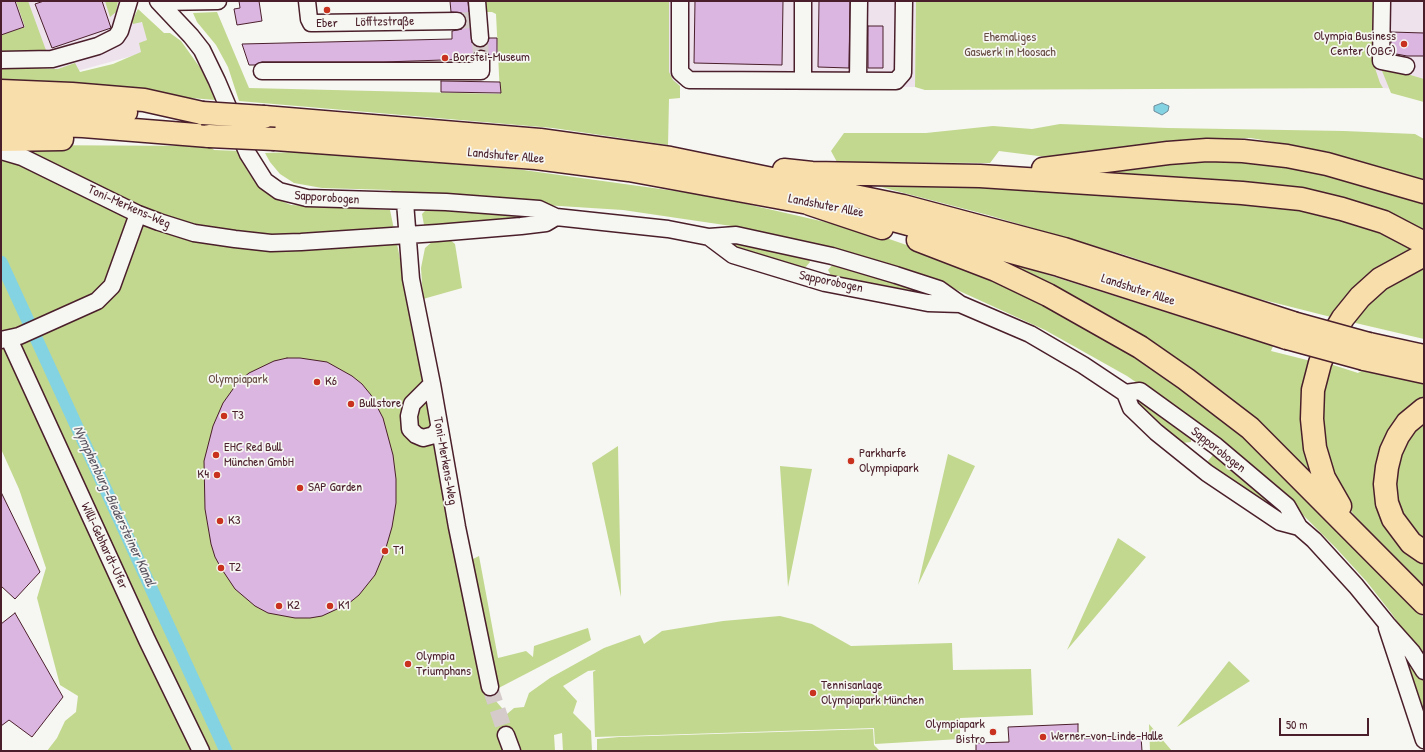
<!DOCTYPE html>
<html>
<head>
<meta charset="utf-8">
<style>
	body { margin:0 }
	#map { position:relative; width:1425px; height:752px; overflow:hidden; background:#f6f6f2; font-family:"Patrick Hand",sans-serif }
	canvas { display:block }
	.frame { position:absolute; inset:0; border:2px solid #4a1f2b; pointer-events:none }
	.scale { position:absolute; left:1279px; top:718px; width:90px; height:18px; box-sizing:border-box; border:2px solid #4a1f2b; border-top:0; padding-left:5px; font-size:12px; line-height:14px; white-space:nowrap; color:#4a1f2b; -webkit-text-stroke:3px #f6f6f2; paint-order:stroke }
</style>
</head>
<body>
<div id="map">
<canvas width="1425" height="752"></canvas>
<div class="frame"></div>
<div class="scale">50 m</div>
</div>
<script>
const c = document.querySelector('canvas').getContext('2d');
c.lineJoin = 'round';
function fillPath(path, color) { c.fillStyle = color; c.fill(path, 'evenodd'); }
const toPath = rows => new Path2D(rows.map(r => 'M' + r).join(''));
function trace(path, color, width, dash) { c.strokeStyle = color; c.lineWidth = width; c.lineCap = dash ? 'butt' : 'round'; c.setLineDash(dash || []); c.stroke(path); }
function write(font, color, halo, rows, align = 'center') {
  c.font = font + ' "Patrick Hand",sans-serif'; c.lineWidth = 3.5; c.setLineDash([]); c.textBaseline = 'middle'; c.strokeStyle = halo; c.fillStyle = color; for (const [text, x, y, turn = 0] of rows) {
    c.save(); c.translate(x, y); c.rotate((+turn || 0) * Math.PI / 180); c.textAlign = isNaN(turn) ? turn : align; if (halo) c.strokeText(text, 0, 0); c.fillText(text, 0, 0); c.restore();
  }
}
const built = toPath([
	[1,1,129,1,137,9,134,14,150,32,143,53,70,73,1,71],
	[667,1,916,1,915,87,668,84],
	[1292,1,1424,1,1424,90,1383,88]
]);
const green = toPath([
	[16,1,28,1,47,53,1,54,1,35,25,27],
	[105,1,118,1,116,12,110,17],
	[484,1,669,1,669,72,673,80,680,86,680,98,669,99,668,145,553,128,239,101,228,67,216,45,197,22,193,13,217,12,249,88,500,94,496,14,492,12,485,12],
	[916,1,1374,1,1373,62,1380,83,1383,88,925,90,915,87],
	[138,9,164,33,170,33,181,41,201,69,216,100,1,83,1,69,32,68,58,69,75,63,80,72,113,64,141,52,139,43,147,40,142,22,133,24,132,21],
	[1380,66,1424,79,1424,102,1391,93],
	[1060,124,1168,128,1344,131,1415,134,1424,139,1424,180,1402,176,1329,152,1251,138,1163,142,1054,158,999,151,990,163,837,162,831,151,844,133,926,133,993,126,1032,129],
	[14,145,210,146,214,150,238,151,247,170,257,185,272,197,291,205,390,210,422,366,471,560,479,556,498,658,526,651,533,657,534,646,588,628,591,640,489,693,507,714,514,708,524,707,529,693,550,678,604,648,640,635,644,644,662,631,723,621,780,616,812,624,851,646,952,643,953,670,1031,669,1033,715,960,718,960,739,875,744,874,728,595,737,593,672,596,670,588,671,563,686,577,701,573,713,591,731,592,751,563,751,562,733,554,735,555,751,47,751,57,738,65,721,76,712,78,696,60,685,37,598,46,568,19,489,1,449,1,156],
	[297,152,516,169,711,196,869,232,967,266,1091,326,1163,371,1250,443,1345,534,1424,618,1424,661,1392,614,1367,582,1336,548,1295,507,1192,421,1127,376,1045,330,955,289,829,248,745,228,623,210,402,196,390,190,322,188,294,183,280,174,270,162,265,153],
	[1172,159,1287,163,1424,199,1424,231,1301,189,1235,182,1054,175],
	[855,183,988,187,1274,206,1305,211,1335,218,1379,233,1416,249,1331,317,1248,296,1125,255,988,215,881,187],
	[426,210,534,214,546,217,427,228,424,225,422,214],
	[724,238,807,255,810,262,804,269,799,270,724,242],
	[449,239,455,244,462,288,423,299,421,268,425,248,433,241],
	[990,258,1042,273,1273,346,1271,351,1311,361,1319,484,1238,410],
	[834,263,931,292,931,298,833,279,828,270],
	[1424,264,1424,339,1347,321,1374,292],
	[1327,363,1358,373,1361,371,1424,383,1424,402,1381,478,1424,559,1424,590,1354,515,1340,495,1319,430],
	[1135,394,1191,433,1191,442,1182,443,1130,397],
	[1424,419,1424,539,1406,519,1400,507,1396,495,1395,469,1404,443],
	[618,446,621,597,592,463],
	[948,454,975,466,918,585],
	[1218,454,1277,504,1277,508,1274,509,1210,467,1208,461,1213,455],
	[780,466,812,469,788,587],
	[1118,538,1146,557,1067,650],
	[1409,655,1424,682,1424,721,1404,656],
	[1229,661,1250,681,1177,727],
	[1149,724,1172,751,1150,751],
	[873,729,874,745,880,751,597,751,597,739,619,737]
]);
const water = toPath([
	[1162,103,1169,106,1168,111,1162,115,1154,111,1154,106,1162,103]
]);
const canal = toPath([
	[1,262,226,751]
]);
const building = toPath([
	[1,1,15,1,24,27,1,35,1,1],
	[44,1,102,1,111,28,52,48,35,4,44,1],
	[239,1,259,1,262,21,237,25,234,9,240,8,239,1],
	[450,1,468,1,472,43,476,46,481,47,486,46,489,38,497,38,497,58,490,58,486,51,481,50,473,54,472,59,384,62,262,62,255,65,249,65,242,44,452,39,452,31,462,29,466,20,462,13,451,12,450,1],
	[695,1,783,1,782,65,694,63,695,1],
	[819,1,850,1,849,68,818,67,819,1],
	[868,26,883,26,883,68,868,68,868,26],
	[1391,32,1424,33,1424,56,1407,56,1391,53,1391,32],
	[441,81,500,82,501,93,441,92,441,81],
	[287,358,300,358,327,362,352,376,362,384,371,395,383,418,393,455,396,479,396,503,392,527,385,551,375,575,359,595,348,604,322,616,310,618,295,618,268,613,255,606,235,589,221,568,215,557,211,544,205,509,204,461,213,426,223,403,238,382,249,373,274,361,287,358],
	[1,492,40,572,15,599,1,586,1,492],
	[15,613,63,697,32,737,9,720,1,726,1,624,15,613],
	[1078,724,1078,739,1141,736,1142,751,976,751,976,743,1009,742,1008,727,1078,724]
]);
const minorTunnel = toPath([
	[457,21,470,20],
	[480,38,481,59],
	[490,687,506,735]
]);
const minor = toPath([
	[158,1,191,36,202,50,217,81,248,154,265,181,279,191,307,198,446,202,539,209,556,217,668,229,709,237,736,235,832,256,896,275,939,289,960,304,1030,334,1083,365,1125,393,1131,408,1156,432,1207,473,1280,522,1299,527],
	[307,1,309,19,311,23,315,23,457,21],
	[477,1,480,38],
	[680,1,680,72,689,80,896,81,903,73,904,1],
	[1382,1,1381,61,1406,66],
	[160,2,218,1],
	[1,60,52,59,98,46,116,37,120,31,129,1],
	[262,71,481,71,481,59],
	[803,80,803,1],
	[858,80,859,1],
	[1,151,22,157,138,214,159,222,194,233,235,239,271,243,301,242,437,233,521,226,546,223,556,217],
	[405,202,411,279,432,384,457,527,490,687],
	[709,237,733,255,825,283,928,303,960,304],
	[9,339,147,640,201,751],
	[1,340,19,336,97,301,112,286,138,214],
	[432,384,412,404,409,416,410,429,416,435,423,438,434,435,439,428],
	[1125,393,1140,391,1216,446,1287,506,1299,527,1314,540,1356,586,1387,624,1412,652,1424,671],
	[1387,628,1424,740],
	[506,735,512,751]
]);
const highway = toPath([
	[1,91,72,94,144,100,202,113],
	[1,107,126,112],
	[264,117,540,140,670,158,903,206,989,229,1064,249,1293,323],
	[1,123,83,126,209,136],
	[275,139,536,158,629,170,825,206],
	[1,140,62,139],
	[1043,169,1168,153,1207,150,1243,151,1287,156,1327,164,1424,192],
	[784,170,812,173,980,176,1242,193,1301,199,1342,209,1384,222,1424,243],
	[810,204,882,228],
	[869,215,893,220,1059,265,1287,338],
	[918,240,996,270,1048,295,1140,347,1186,379,1250,428,1424,603],
	[1369,344,1424,356],
	[1364,359,1424,372],
	[1424,409,1407,423,1398,436,1391,451,1387,467,1385,484,1387,503,1393,519,1411,543,1424,552],
	[1340,506,1324,478,1315,448,1312,419,1313,390,1320,363,1328,343,1343,318,1360,297,1380,279,1424,255]
]);
const highwayBridge = toPath([
	[202,113,264,117],
	[209,136,275,139],
	[1293,323,1369,344],
	[1287,338,1364,359]
]);
const markers = [
	[327,10,4,"#c8321e"],
	[1404,44,4,"#c8321e"],
	[445,58,4,"#c8321e"],
	[317,382,4,"#c8321e"],
	[351,404,4,"#c8321e"],
	[224,416,4,"#c8321e"],
	[216,455,4,"#c8321e"],
	[851,461,4,"#c8321e"],
	[217,475,4,"#c8321e"],
	[300,488,4,"#c8321e"],
	[220,521,4,"#c8321e"],
	[385,551,4,"#c8321e"],
	[221,568,4,"#c8321e"],
	[279,606,4,"#c8321e"],
	[330,606,4,"#c8321e"],
	[408,664,4,"#c8321e"],
	[813,693,4,"#c8321e"],
	[993,732,4,"#c8321e"],
	[1043,737,4,"#c8321e"]
];
const streetNames = [
	["Löfftzstraße",385,22,-1],
	["Landshuter Allee",506,156,5],
	["Sapporobogen",327,198,4],
	["Landshuter Allee",826,206,11],
	["Toni-Merkens-Weg",129,207,24],
	["Sapporobogen",831,282,12],
	["Landshuter Allee",1138,290,18],
	["Sapporobogen",1218,450,38],
	["Toni-Merkens-Weg",445,461,80],
	["Willi-Gebhardt-Ufer",104,546,65]
];
const poiNames = [
	["Eber",327,24,"center"],
	["Olympia Business",1396,37,"right"],
	["Center (OBC)",1396,52,"right"],
	["Borstei-Museum",453,58],
	["K6",325,382],
	["Bullstore",359,404],
	["T3",232,416],
	["EHC Red Bull",224,448],
	["München GmbH",224,463],
	["Parkharfe",859,454],
	["Olympiapark",859,469],
	["K4",209,475,"right"],
	["SAP Garden",308,488],
	["K3",228,521],
	["T1",393,551],
	["T2",229,568],
	["K2",287,606],
	["K1",338,606],
	["Olympia",416,657],
	["Triumphans",416,672],
	["Tennisanlage",821,686],
	["Olympiapark München",821,701],
	["Olympiapark",985,725,"right"],
	["Bistro",985,740,"right"],
	["Werner-von-Linde-Halle",1051,737]
];
const parkNames = [
	["Ehemaliges",1010,38],
	["Gaswerk in Moosach",1010,53],
	["Olympiapark",238,380]
];
const waterNames = [
	["Nymphenburg-Biedersteiner Kanal",114,506,65]
];
fillPath(built, '#eee3ed');
fillPath(green, '#c2d88e');
fillPath(water, '#84d3e2');
trace(water, '#6d8b99', 1);
trace(canal, '#84d3e2', 13);
fillPath(building, '#dbb6e0');
trace(building, '#4a1f2b', 1);
trace(minorTunnel, '#d4cbca', 16, [16, 8]);
trace(minor, '#4a1f2b', 19);
trace(highway, '#4a1f2b', 25);
trace(minor, '#f6f6f2', 16);
trace(highway, '#f8deab', 22);
trace(highwayBridge, '#4a1f2b', 25, []);
trace(highwayBridge, '#f8deab', 22);
for (const [x, y, r, color] of markers) { const dot = new Path2D(); dot.arc(x, y, r, 0, 2 * Math.PI); c.fillStyle = color; c.fill(dot); trace(dot, '#f6f6f2', 1.5); }
write('13px', '#4a1f2b', '#f6f6f2', streetNames);
write('13px', '#4a1f2b', '#f6f6f2', poiNames, 'left');
write('13px', '#684d44', '#f6f6f2', parkNames);
write('italic 14px', '#5b5562', '#f6f6f2', waterNames);
</script>
</body>
</html>
